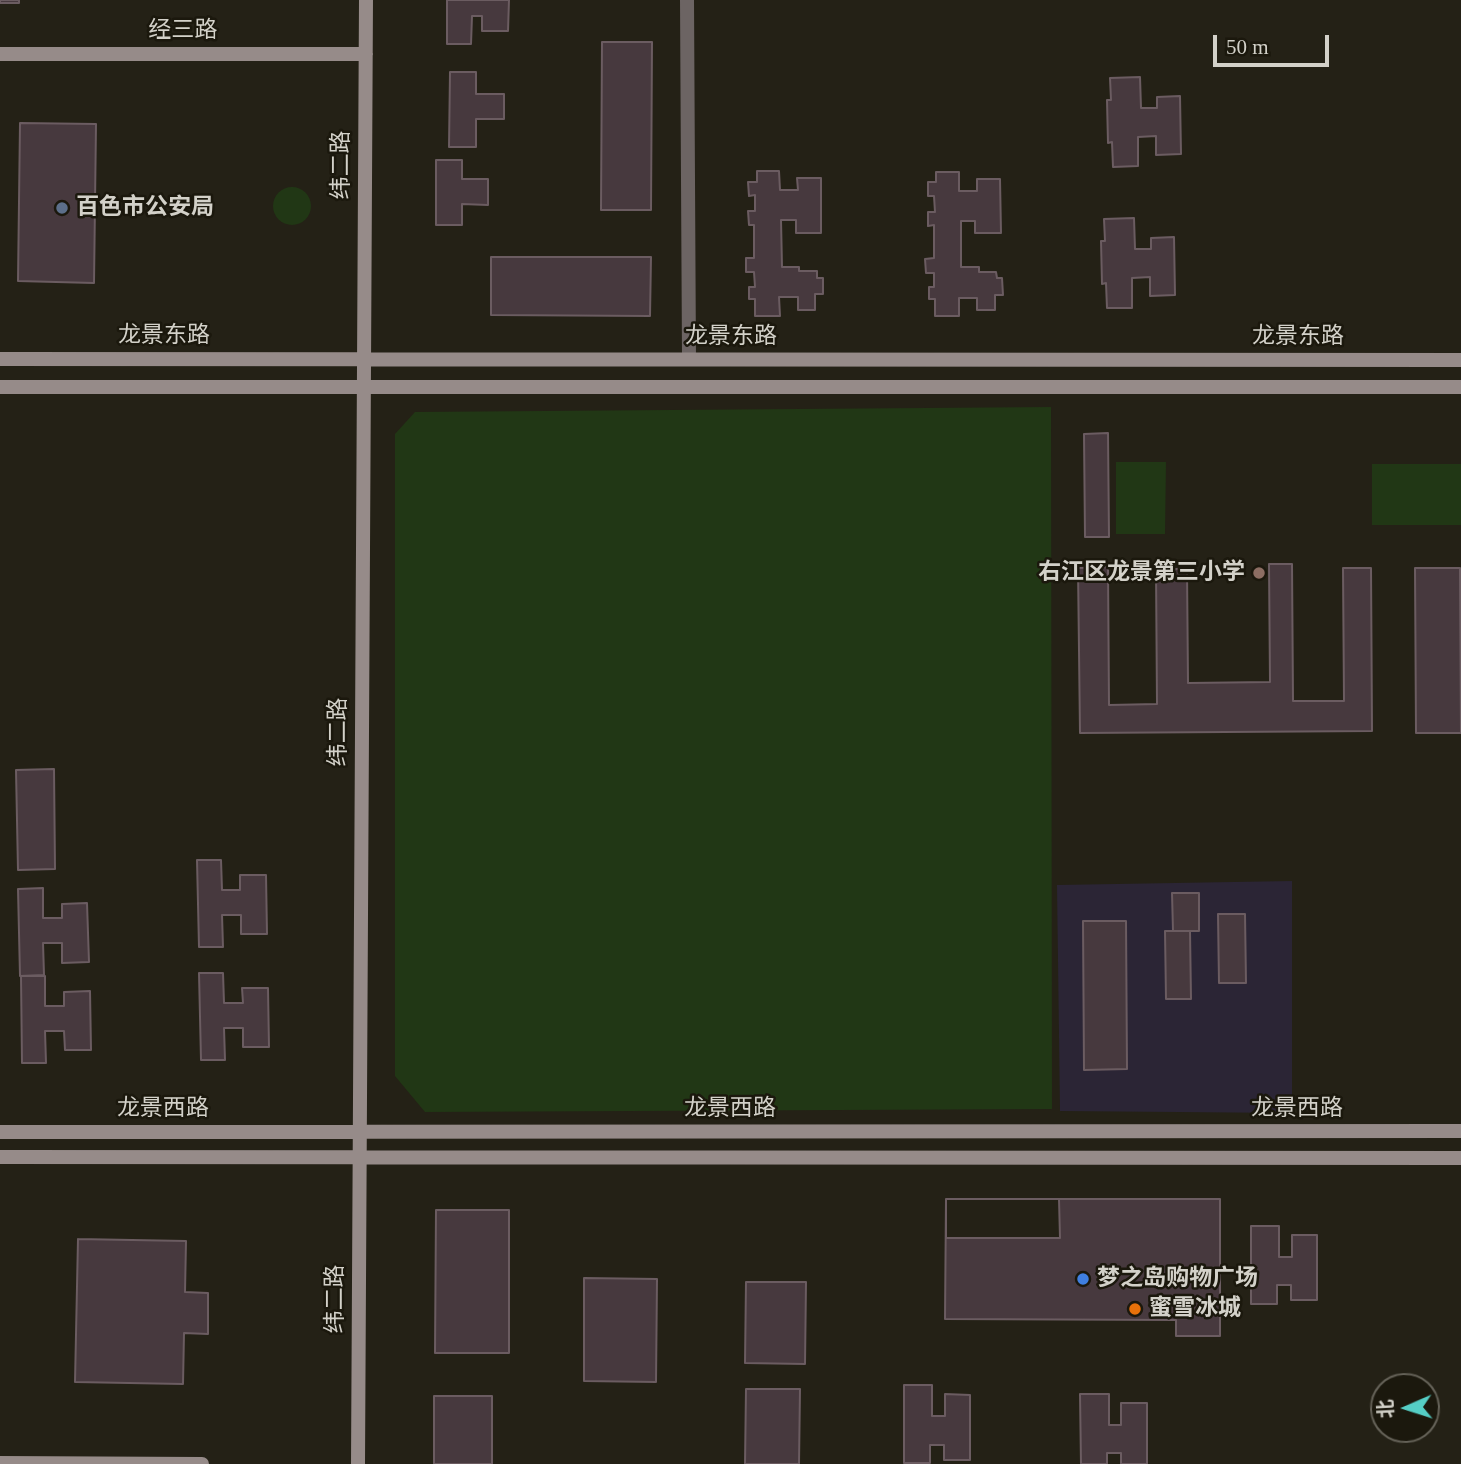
<!DOCTYPE html>
<html>
<head>
<meta charset="utf-8">
<style>
	body { margin:0 }
	#map { position:relative; width:1461px; height:1464px; overflow:hidden; background:#242116; font-family:"Times New Roman","Noto Sans SC",serif }
	canvas { display:block }
	.north { position:absolute; left:1370px; top:1373px; width:70px; height:70px; box-sizing:border-box; background:#1b180d; border:2px solid #656258; border-radius:50%; rotate:267deg; font-size:19px; font-weight:700; line-height:28px; text-align:center; color:#d3d1c9 }
	.north::after { content:''; display:block; margin:auto; width:24px; height:32px; background:#55cec5; clip-path:polygon(50% 0,100% 100%,50% 72%,0 100%) }
	.scale { position:absolute; left:1213px; top:35px; width:116px; height:32px; box-sizing:border-box; border:4px solid #d3d1c9; border-top:0; padding-left:9px; font-size:21px; line-height:24px; white-space:nowrap; color:#d3d1c9; -webkit-text-stroke:5px #1b180d; paint-order:stroke }
</style>
</head>
<body>
<div id="map">
<canvas width="1461" height="1464"></canvas>
<div class="north">北</div>
<div class="scale">50 m</div>
</div>
<script>
const c = document.querySelector('canvas').getContext('2d');
c.lineJoin = 'round';
function fillPath(path, color) { c.fillStyle = color; c.fill(path, 'evenodd'); }
const toPath = rows => new Path2D(rows.map(r => 'M' + r).join(''));
function trace(path, color, width, dash) { c.strokeStyle = color; c.lineWidth = width; c.lineCap = dash ? 'butt' : 'round'; c.setLineDash(dash || []); c.stroke(path); }
function write(font, color, halo, rows, align = 'center') {
  c.font = font + ' "Times New Roman","Noto Sans SC",serif'; c.lineWidth = 5; c.setLineDash([]); c.textBaseline = 'middle'; c.strokeStyle = halo; c.fillStyle = color; for (const [text, x, y, turn = 0] of rows) {
    c.save(); c.translate(x, y); c.rotate((+turn || 0) * Math.PI / 180); c.textAlign = isNaN(turn) ? turn : align; if (halo) c.strokeText(text, 0, 0); c.fillText(text, 0, 0); c.restore();
  }
}
const commercial = toPath([
	[1292,881,1292,1113,1060,1111,1057,885]
]);
const green = toPath([
	'273 206a19 19 0 1 1 38 0a19 19 0 1 1-38 0Z',
	[1051,407,1052,1109,425,1112,395,1076,395,434,415,412],
	[1116,462,1166,462,1165,534,1116,534],
	[1372,464,1461,464,1461,525,1372,525]
]);
const building = toPath([
	[0,0,19,0,19,3,0,3,0,0],
	[447,0,509,0,508,31,482,31,482,16,472,16,471,44,447,44,447,0],
	[602,42,652,42,651,210,601,210,602,42],
	[450,72,476,72,476,94,504,94,504,119,476,119,476,147,449,147,450,72],
	[1140,77,1141,108,1157,108,1157,97,1180,96,1181,154,1156,155,1156,136,1138,137,1138,166,1113,167,1112,142,1108,143,1107,100,1111,100,1110,78,1140,77],
	[20,123,96,124,94,283,18,281,20,123],
	[436,160,462,160,462,179,488,179,488,205,462,204,462,225,436,225,436,160],
	[757,171,779,171,780,190,798,190,797,178,821,178,821,233,796,233,796,220,781,220,782,267,799,267,799,271,817,271,817,278,823,278,823,294,815,294,815,310,798,310,798,297,779,297,780,316,755,316,755,299,749,299,749,287,755,287,754,272,746,272,746,258,754,258,754,225,749,225,748,211,755,211,755,195,749,196,748,182,757,182,757,171],
	[936,172,959,172,959,191,977,191,977,179,1000,179,1001,233,975,233,975,221,961,221,961,267,979,267,979,272,996,272,997,278,1002,278,1003,295,995,295,995,310,977,310,977,298,959,298,959,316,935,316,935,299,929,299,929,287,934,287,934,273,926,273,925,259,934,258,934,225,928,226,928,212,935,212,934,196,928,196,928,182,936,182,936,172],
	[1134,218,1135,249,1151,249,1151,238,1174,237,1175,295,1150,296,1150,277,1132,278,1132,308,1107,308,1106,283,1102,284,1101,241,1105,241,1104,219,1134,218],
	[491,257,651,257,650,316,491,315,491,257],
	[1108,433,1109,537,1085,537,1084,434,1108,433],
	[1269,564,1292,564,1293,701,1344,701,1343,568,1371,568,1372,731,1080,733,1078,568,1108,567,1109,705,1157,704,1156,569,1187,569,1188,683,1270,682,1269,564],
	[1415,568,1460,568,1461,733,1416,733,1415,568],
	[54,769,55,869,18,870,16,770,54,769],
	[197,860,221,860,222,890,240,890,240,875,266,875,267,934,241,934,241,915,222,915,223,947,199,947,197,860],
	[43,888,43,918,62,918,62,904,87,903,89,962,62,963,62,943,43,943,44,975,20,976,18,889,43,888],
	[1172,893,1199,893,1199,931,1173,931,1172,893],
	[1218,914,1245,914,1246,983,1219,983,1218,914],
	[1083,921,1126,921,1127,1069,1084,1070,1083,921],
	[1165,931,1190,931,1191,999,1166,999,1165,931],
	[199,973,223,973,224,1003,243,1003,242,988,268,988,269,1047,243,1047,243,1028,224,1028,225,1060,201,1060,199,973],
	[21,976,45,976,45,1006,64,1006,64,992,90,991,91,1050,65,1050,64,1031,45,1031,46,1063,22,1063,21,976],
	[946,1199,1220,1199,1220,1336,1176,1336,1176,1320,945,1319,946,1199],
	[946,1199,1059,1199,1060,1238,946,1238,946,1199],
	[436,1210,509,1210,509,1353,435,1353,436,1210],
	[1251,1226,1279,1226,1279,1257,1292,1257,1292,1235,1317,1235,1317,1300,1291,1300,1291,1285,1277,1285,1277,1304,1251,1304,1251,1226],
	[78,1239,186,1241,185,1292,208,1293,208,1334,184,1333,183,1384,75,1382,78,1239],
	[584,1278,657,1279,656,1382,584,1381,584,1278],
	[746,1282,806,1282,805,1364,745,1363,746,1282],
	[904,1385,932,1385,932,1416,945,1416,945,1394,970,1395,970,1460,944,1460,944,1445,930,1445,930,1463,904,1463,904,1385],
	[746,1389,800,1389,799,1464,745,1464,746,1389],
	[1080,1394,1109,1394,1109,1425,1121,1425,1121,1403,1147,1403,1147,1464,1121,1464,1121,1453,1107,1453,1107,1464,1081,1464,1080,1394],
	[434,1396,492,1396,492,1464,434,1464,434,1396]
]);
const street = toPath([
	[687,0,689,359]
]);
const secondary = toPath([
	[0,54,366,54],
	[0,359,1461,360],
	[0,387,1461,387],
	[0,1132,1461,1131],
	[0,1157,1461,1158],
	[0,1463,202,1464],
	[358,1464,366,0]
]);
const markers = [
	[62,208,7,"#5c6f8a"],
	[1259,573,7,"#8d6e63"],
	[1083,1279,7,"#3f7fe0"],
	[1135,1309,7,"#e8710a"]
];
const streetNames = [
	["经三路",183,31],
	["纬二路",342,165,-90],
	["龙景东路",164,336],
	["龙景东路",731,337],
	["龙景东路",1298,337],
	["纬二路",339,732,-90],
	["龙景西路",163,1109],
	["龙景西路",730,1109],
	["龙景西路",1297,1109],
	["纬二路",336,1299,-90]
];
const poiNames = [
	["百色市公安局",76,208],
	["右江区龙景第三小学",1245,573,"right"],
	["梦之岛购物广场",1097,1279],
	["蜜雪冰城",1149,1309]
];
fillPath(commercial, '#2b2535');
fillPath(green, '#213715');
fillPath(building, '#47393e');
trace(building, '#6b5c61', 2);
trace(street, '#6c6463', 14);
trace(secondary, '#968b89', 14);
for (const [x, y, r, color] of markers) { const dot = new Path2D(); dot.arc(x, y, r, 0, 2 * Math.PI); c.fillStyle = color; c.fill(dot); trace(dot, '#1b180d', 2.5); }
write('23px', '#d3d1c9', '#1b180d', streetNames);
write('bold 23px', '#d3d1c9', '#1b180d', poiNames, 'left');
</script>
</body>
</html>
